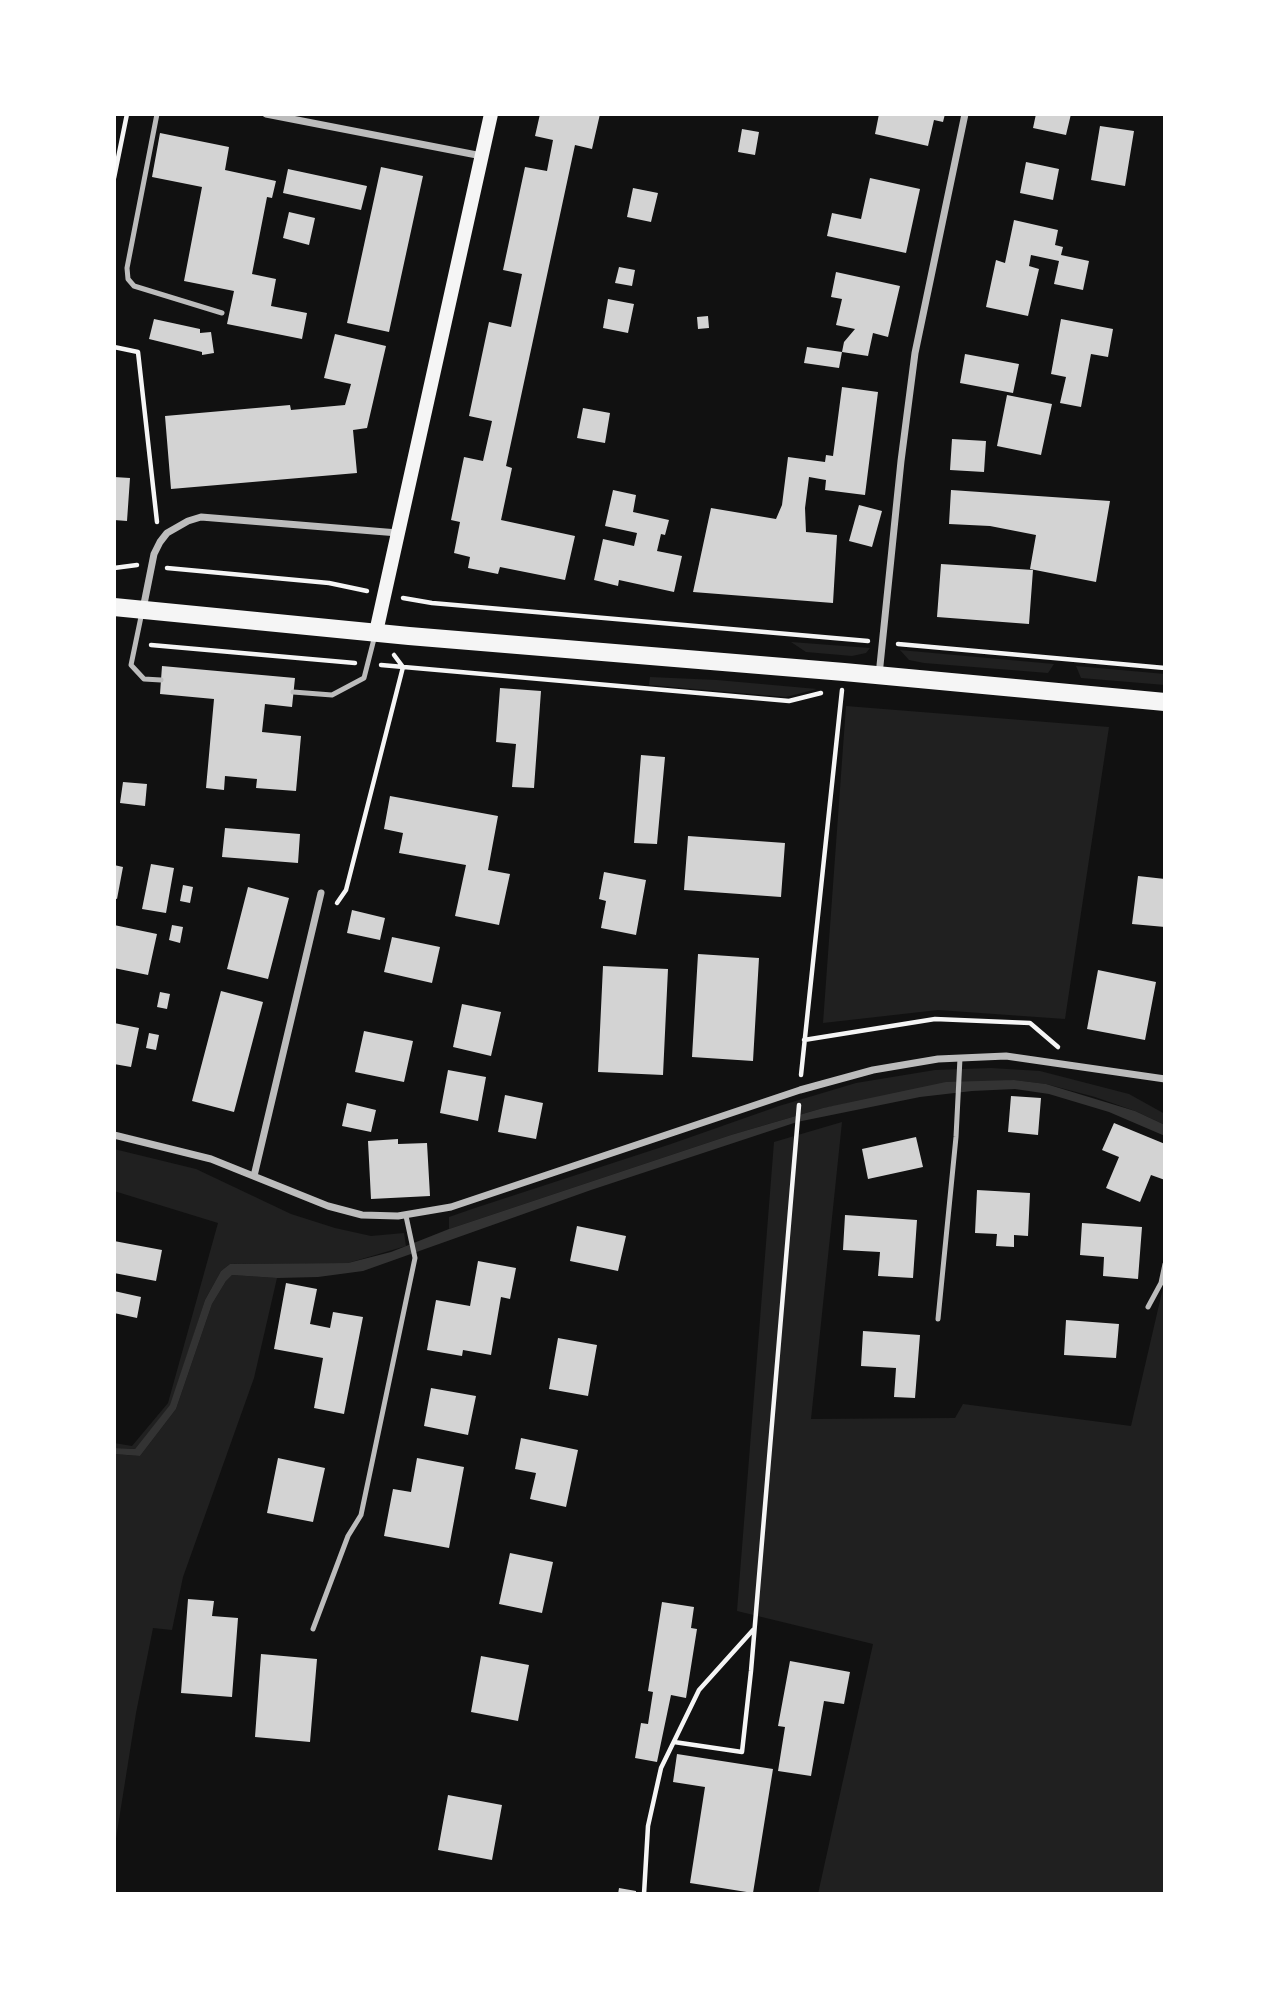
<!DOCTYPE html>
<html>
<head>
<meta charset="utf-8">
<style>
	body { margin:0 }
	#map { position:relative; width:1279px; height:2008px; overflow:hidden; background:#111; font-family:Inter,sans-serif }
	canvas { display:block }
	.frame { position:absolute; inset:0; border:116px solid #fff; pointer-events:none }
</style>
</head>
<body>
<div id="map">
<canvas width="1279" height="2008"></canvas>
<div class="frame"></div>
</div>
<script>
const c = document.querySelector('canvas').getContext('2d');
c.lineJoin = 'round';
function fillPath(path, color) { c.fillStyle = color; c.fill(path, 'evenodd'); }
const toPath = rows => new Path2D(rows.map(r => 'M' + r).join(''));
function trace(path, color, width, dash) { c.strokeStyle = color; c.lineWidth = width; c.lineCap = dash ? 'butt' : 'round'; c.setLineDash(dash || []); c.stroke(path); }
const green = toPath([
	[791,642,870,648,866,653,852,656,806,652],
	[900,650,1054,664,1048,673,924,663,909,660],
	[1076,666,1165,674,1165,685,1081,678],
	[650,677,717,680,817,689,786,697,649,685],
	[846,706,1109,727,1065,1019,938,1010,823,1023],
	[991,1068,1040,1071,1129,1094,1165,1114,1165,1125,1135,1111,1095,1097,1046,1084,1014,1080,823,1108,731,1135,449,1229,449,1217,475,1208,671,1144,779,1106,856,1083,935,1070],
	[842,1122,811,1419,955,1418,963,1404,1131,1426,1165,1279,1165,1894,818,1894,873,1644,737,1611,774,1142],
	[114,1149,196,1169,291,1214,335,1228,371,1236,404,1233,406,1246,348,1263,230,1264,221,1271,205,1300,171,1405,135,1449,114,1448,114,1443,132,1446,168,1403,218,1223,114,1191],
	[232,1275,277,1278,254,1378,183,1577,172,1630,153,1628,136,1713,114,1851,114,1454,140,1456,176,1409,212,1304,226,1281]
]);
const water = toPath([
	[1014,1080,1046,1084,1135,1111,1165,1125,1165,1136,1109,1112,1049,1094,1015,1089,972,1091,920,1097,797,1122,591,1190,363,1271,318,1277,277,1278,232,1275,226,1281,212,1304,176,1409,140,1456,114,1454,114,1448,135,1449,170,1405,205,1300,221,1271,230,1264,348,1263,391,1252,449,1229,731,1135,823,1108,946,1082]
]);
const building = toPath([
	[540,114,600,114,592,149,575,145,506,466,512,468,501,520,575,536,565,580,500,567,498,574,468,568,470,557,454,553,460,522,451,520,464,457,483,461,492,421,469,416,489,322,511,327,522,274,503,270,525,167,547,171,553,140,535,136],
	[879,114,945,114,943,122,934,120,928,146,875,134],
	[1036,114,1071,114,1066,135,1033,128],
	[1100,126,1134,131,1125,186,1091,180],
	[742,129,759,132,755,155,738,152],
	[160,133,229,147,225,170,276,181,272,198,267,197,252,274,276,279,271,306,307,313,302,339,227,324,234,291,184,281,202,187,152,177],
	[1026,162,1059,169,1053,200,1020,193],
	[381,167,423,176,389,332,347,323],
	[288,169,367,186,361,210,283,193],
	[870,178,920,189,906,253,827,236,832,213,861,219],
	[633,188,658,193,651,222,627,217],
	[289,212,315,218,309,245,283,238],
	[1014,220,1058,230,1055,245,1063,247,1061,255,1089,261,1083,290,1054,284,1059,261,1031,255,1029,266,1039,269,1028,316,986,307,996,260,1005,263],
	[619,267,635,270,632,286,615,283],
	[836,272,900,286,888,337,873,333,868,356,842,352,844,342,855,329,836,325,842,299,831,297],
	[608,299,634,304,628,333,603,328],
	[708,316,709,328,698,329,697,317],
	[154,319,200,329,200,333,211,332,214,353,202,355,202,352,149,339],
	[1061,319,1113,329,1108,357,1091,354,1081,407,1060,403,1066,377,1051,374],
	[335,334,386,346,367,428,353,430,357,473,171,489,165,416,290,405,291,410,345,405,351,384,324,378],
	[807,347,842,352,839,368,804,363],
	[965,354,1019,364,1013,393,960,383],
	[842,387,878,392,865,495,825,490,826,480,809,477,805,508,806,532,837,535,833,603,693,592,711,508,776,519,782,505,788,457,825,462,826,455,833,456],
	[1007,395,1052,404,1041,455,997,446],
	[583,408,610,413,605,443,577,438],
	[952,439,986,441,984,472,950,470],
	[114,477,130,478,127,521,114,520],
	[613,490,636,495,633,512,669,520,665,535,661,534,657,551,682,556,674,592,619,580,618,586,594,580,603,539,634,546,637,533,605,526],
	[951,490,1110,501,1096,582,1030,569,1036,535,990,526,949,524],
	[859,505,882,511,872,547,849,541],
	[941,564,1033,570,1029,624,937,617],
	[162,666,295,678,292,707,265,704,262,732,301,736,296,791,256,788,257,779,225,776,224,790,206,788,214,699,160,694],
	[500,688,541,691,534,788,512,787,516,744,496,742],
	[641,755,665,757,657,844,634,843],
	[123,782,147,784,145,806,120,803],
	[390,796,498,816,488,870,510,874,499,925,455,916,466,865,399,853,403,833,384,829],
	[225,828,300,834,298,863,222,857],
	[688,836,785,843,781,897,684,890],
	[151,864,174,868,166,913,142,909],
	[114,865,123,867,117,899,114,898],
	[604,872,646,880,636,935,601,928,606,901,599,899],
	[1138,876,1165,879,1165,927,1132,924],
	[183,885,193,887,190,903,180,901],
	[248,887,289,898,268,979,227,969],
	[352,910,385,918,380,940,347,933],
	[114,925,157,934,148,975,114,968],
	[172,925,183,927,180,943,169,940],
	[392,937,440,947,432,983,384,972],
	[698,954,759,958,753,1061,692,1057],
	[603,966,668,969,663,1075,598,1072],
	[1098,970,1156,982,1145,1040,1087,1029],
	[221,991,263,1002,234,1112,192,1101],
	[160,992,170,994,167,1009,157,1007],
	[462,1004,501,1012,491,1056,453,1047],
	[114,1023,139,1028,131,1067,114,1064],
	[364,1031,413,1041,404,1082,355,1072],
	[149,1033,159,1035,156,1050,146,1048],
	[448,1070,486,1077,478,1121,440,1113],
	[505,1095,543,1103,536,1139,498,1132],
	[1011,1096,1041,1098,1038,1135,1008,1132],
	[347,1103,376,1110,371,1132,342,1126],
	[1114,1123,1165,1144,1165,1180,1151,1175,1140,1202,1106,1188,1119,1157,1102,1150],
	[916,1137,923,1167,868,1179,862,1149],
	[398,1139,398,1144,427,1143,430,1196,371,1199,368,1141],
	[977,1190,1030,1193,1028,1236,1014,1235,1014,1247,996,1246,997,1234,975,1233],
	[845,1215,917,1220,913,1278,878,1276,880,1252,843,1250],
	[1082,1223,1142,1227,1138,1279,1103,1276,1104,1257,1080,1255],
	[577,1226,626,1236,618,1271,570,1261],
	[114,1241,162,1250,156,1281,114,1273],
	[478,1261,516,1268,510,1299,501,1297,491,1355,463,1350,462,1356,427,1350,436,1300,470,1306],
	[286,1283,317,1289,310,1324,330,1328,333,1312,363,1317,344,1414,314,1408,323,1358,274,1349],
	[114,1291,141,1297,137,1318,114,1313],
	[1066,1320,1119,1324,1116,1358,1064,1355],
	[863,1331,920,1335,915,1398,894,1397,896,1368,861,1366],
	[558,1338,597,1345,588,1396,549,1389],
	[431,1388,476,1396,468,1435,424,1426],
	[521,1438,578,1450,566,1507,530,1499,536,1473,515,1469],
	[278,1458,325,1468,313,1522,267,1513],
	[417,1458,464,1467,449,1548,384,1536,393,1489,411,1492],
	[510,1553,553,1562,542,1613,499,1604],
	[188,1599,214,1601,212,1616,238,1618,232,1697,181,1693],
	[662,1602,694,1607,691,1628,697,1629,686,1698,671,1695,657,1762,635,1758,641,1723,648,1724,653,1692,648,1691],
	[261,1654,317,1659,310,1742,255,1737],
	[481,1656,529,1665,518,1721,471,1712],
	[790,1661,850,1672,844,1704,824,1701,811,1776,778,1771,785,1727,778,1726],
	[677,1754,773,1769,753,1893,690,1883,705,1787,673,1782],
	[448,1795,502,1805,492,1860,438,1850],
	[619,1888,636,1891,636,1894,618,1894]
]);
const path = toPath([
	[114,178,127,114],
	[114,347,138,352,157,522],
	[114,568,137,565],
	[167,568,329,583,367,591],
	[403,598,432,603,868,641],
	[898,644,1165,668],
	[151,645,355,663],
	[381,665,789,701,821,693],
	[337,903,346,890,403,667,394,655],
	[804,1040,935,1019,1030,1023,1058,1047],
	[801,1075,842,690],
	[674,1742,742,1752,751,1671,799,1105],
	[644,1894,648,1826,661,1768,699,1690,753,1630]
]);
const service = toPath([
	[157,114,127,268,128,279,134,286,222,313],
	[142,612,131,665,144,679,161,680],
	[293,692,332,695,364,678,375,635],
	[1148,1307,1161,1283,1165,1264],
	[938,1319,956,1137,960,1058],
	[313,1629,348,1536,361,1515,415,1258,406,1216]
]);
const minor = toPath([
	[266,114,482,156],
	[143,609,154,554,160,542,167,533,188,521,201,517,398,533],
	[879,675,901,461,915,353,965,114],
	[114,1135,211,1159,328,1206,362,1215,398,1216,451,1207,800,1090,873,1070,938,1059,1006,1056,1165,1079],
	[254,1176,321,893]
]);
const secondary = toPath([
	[376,632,491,114]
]);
const primary = toPath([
	[114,607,409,636,844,672,1165,702]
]);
fillPath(green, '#202020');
fillPath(water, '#333');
fillPath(building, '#d3d3d3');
trace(path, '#f5f5f5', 4.5);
trace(service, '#bcbcbc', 5);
trace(minor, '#bcbcbc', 7);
trace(secondary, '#f5f5f5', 14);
trace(primary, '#f5f5f5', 18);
</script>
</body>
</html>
